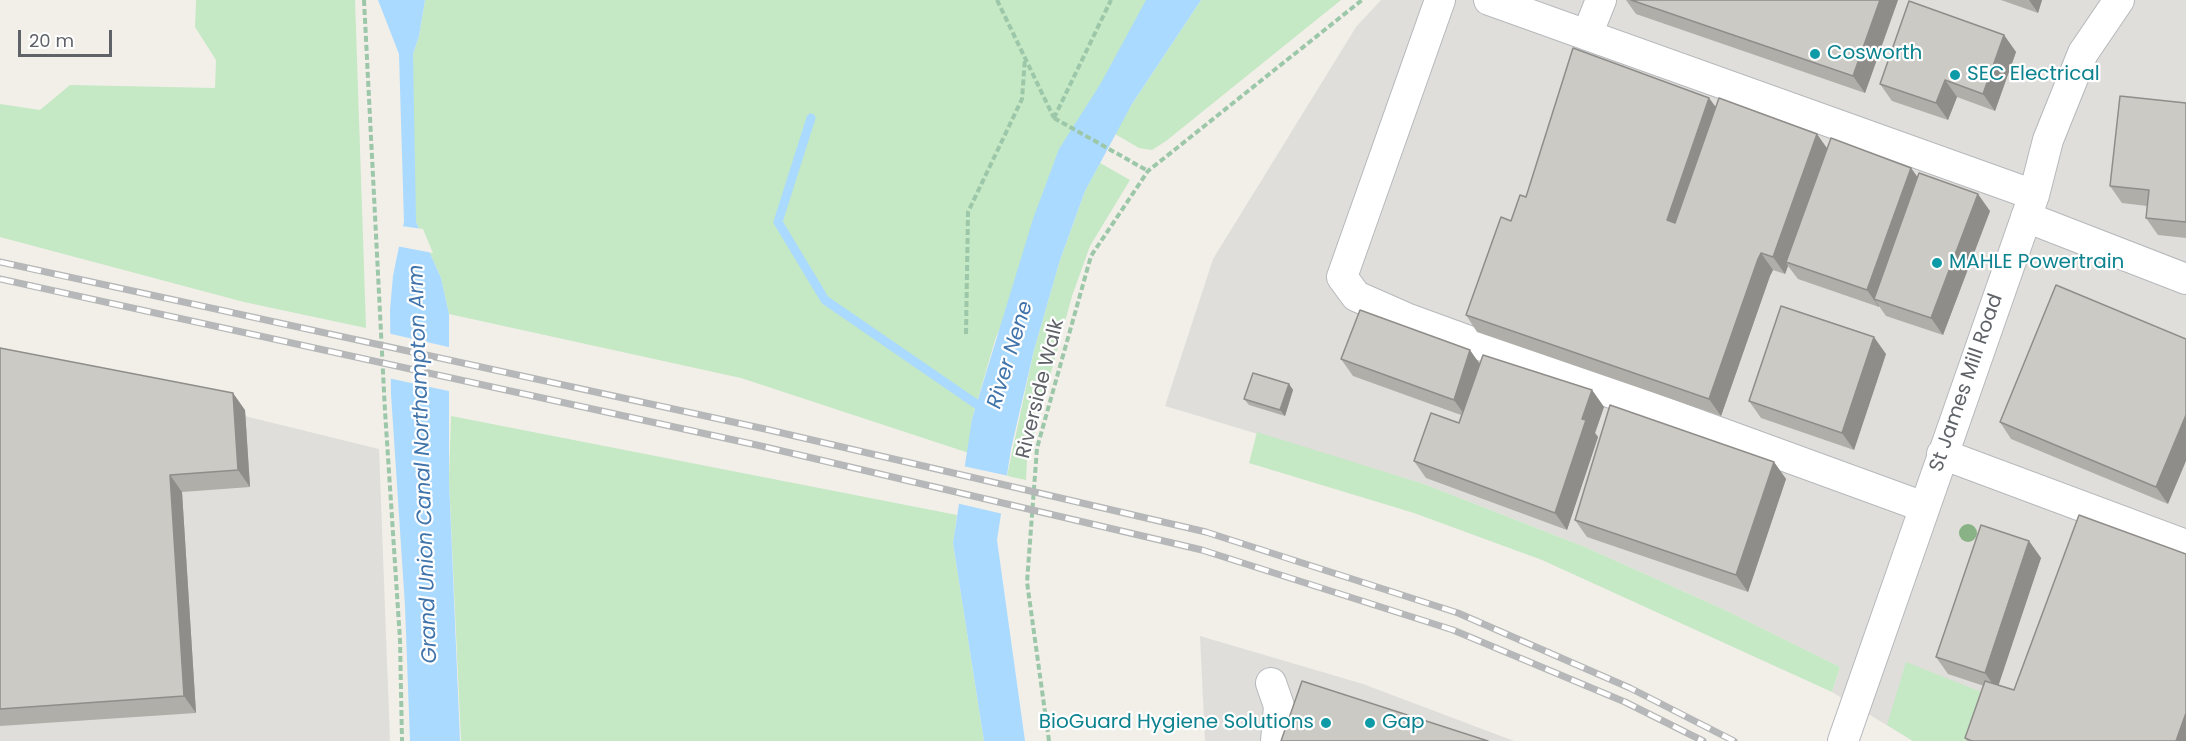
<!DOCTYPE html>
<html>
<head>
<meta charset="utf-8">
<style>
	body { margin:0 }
	#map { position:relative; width:2186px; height:741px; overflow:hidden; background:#f1efe8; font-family:Poppins,sans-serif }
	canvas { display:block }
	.scale { position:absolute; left:18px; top:30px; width:94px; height:27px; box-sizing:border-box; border:3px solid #5f6368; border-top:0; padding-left:8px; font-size:18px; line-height:21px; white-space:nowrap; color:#5f6368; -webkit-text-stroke:4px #fff; paint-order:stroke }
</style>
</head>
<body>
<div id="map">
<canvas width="2186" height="741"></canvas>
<div class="scale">20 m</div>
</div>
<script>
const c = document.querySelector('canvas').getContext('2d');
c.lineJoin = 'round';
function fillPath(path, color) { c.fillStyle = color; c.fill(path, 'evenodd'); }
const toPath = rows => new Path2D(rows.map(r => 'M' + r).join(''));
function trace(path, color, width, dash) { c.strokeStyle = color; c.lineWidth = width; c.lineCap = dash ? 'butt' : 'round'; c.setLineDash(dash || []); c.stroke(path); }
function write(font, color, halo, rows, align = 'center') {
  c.font = font + ' Poppins,sans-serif'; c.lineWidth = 4.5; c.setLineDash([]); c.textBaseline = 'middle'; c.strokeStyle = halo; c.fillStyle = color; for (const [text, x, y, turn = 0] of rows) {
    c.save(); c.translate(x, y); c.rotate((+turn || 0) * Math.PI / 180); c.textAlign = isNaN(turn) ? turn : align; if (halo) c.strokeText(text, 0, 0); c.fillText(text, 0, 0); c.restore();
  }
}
const industrial = toPath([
	[1381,0,2186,0,2186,741,1913,741,1832,692,1840,667,1725,610,1585,547,1424,484,1165,406,1213,259,1356,27],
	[0,356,379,449,390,741,0,741],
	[1200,636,1363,684,1514,741,1205,741]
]);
const green = toPath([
	[196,0,355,0,366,328,244,302,0,237,0,104,40,110,70,85,215,88,216,60,195,27],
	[425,0,1172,0,1117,86,996,337,972,419,969,453,741,378,449,314,441,278,411,211,413,54,419,36],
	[1201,0,1341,0,1166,141,1152,150,1139,148,1115,134,1132,104],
	[1100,163,1130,180,1090,246,1072,296,1027,460,1026,480,1007,476,1034,350,1060,260,1085,191],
	[451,416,957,515,953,543,984,741,461,741,449,480],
	[1257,432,1424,484,1585,547,1725,610,1840,667,1832,692,1542,560,1414,513,1249,463],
	[1906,662,1994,697,1976,741,1913,741,1887,725]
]);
const water = toPath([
	[378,0,425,0,419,36,413,54,416,222,441,278,449,314,449,480,460,741,410,741,405,606,391,394,390,310,393,276,404,222,399,54],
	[1146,0,1201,0,1132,104,1085,191,1060,260,1034,350,1011,449,997,540,1025,741,984,741,953,543,972,419,1033,219,1059,149,1101,83]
]);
const pier = toPath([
	[401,226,423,229,433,253,396,246],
	[387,333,453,348,453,392,388,378],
	[963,466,1009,476,1003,514,956,503]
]);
const stream = toPath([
	[811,118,778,222,825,300,985,410]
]);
const path = toPath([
	[364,0,385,411,400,640,402,741],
	[997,0,1054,118],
	[1054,118,1111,0],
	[1054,118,1148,171],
	[966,334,968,212,1022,99,1025,58],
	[1049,741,1027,582,1037,448,1091,256,1148,171,1362,0]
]);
const minor = toPath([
	[1440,0,1342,277,1356,296,1406,318,1924,507],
	[1489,0,2034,195],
	[1587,35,1601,0],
	[2026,217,2186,279],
	[1942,454,2186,545],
	[1271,683,1279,706,1276,741],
	[1843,741,2034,195,2048,140,2083,53,2119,0]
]);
const rail = toPath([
	[0,262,765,429,1206,532,1458,613,1630,688,1734,741],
	[0,279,761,446,1202,550,1453,630,1625,702,1703,741]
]);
const trees = [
	[1968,533]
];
const wall = toPath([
	[1626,0,1898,0,1865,93,1636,14],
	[2001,0,2042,0,2038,13],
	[2004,35,2016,52,1995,111,1957,97,1948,120,1892,101,1880,84],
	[1709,98,1716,107,1827,149,1911,168,1918,178,1990,211,1943,335,1886,316,1879,306,1879,307,1798,279,1788,266,1785,274,1773,270,1770,276,1721,416,1477,332,1466,315,1511,221,1526,197],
	[2186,103,2186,238,2158,235,2146,218,2147,206,2122,203,2110,186],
	[2056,285,2168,504,2011,439,2000,422],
	[0,348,245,410,250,487,182,492,196,713,0,726],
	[1886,354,1854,450,1761,418,1749,401],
	[1341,359,1480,363,1592,390,1604,407,1595,433,1598,437,1567,530,1426,478,1414,461,1459,423,1461,415,1353,376],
	[1289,384,1293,390,1285,416,1249,405,1244,399],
	[1774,462,1786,479,1748,592,1587,537,1575,520],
	[2029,541,2041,558,1998,685,2186,741,1967,741,1965,738,1984,686,1948,674,1936,657]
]);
const shadedWall = toPath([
	[1880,0,1898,0,1865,93,1853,76],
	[2029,0,2042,0,2038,13],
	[2004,35,2016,52,1995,111,1983,94],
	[1945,80,1957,97,1948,120,1936,103],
	[1709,98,1721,115,1679,236,1667,220],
	[1817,134,1829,151,1786,262,1788,266,1785,274,1773,257],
	[1911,168,1923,185,1874,299,1879,306,1879,307,1867,290],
	[1978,194,1990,211,1943,335,1931,318],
	[1761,253,1773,270,1770,276,1721,416,1709,399,1758,259],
	[1874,337,1886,354,1854,450,1842,433],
	[1470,350,1482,367,1466,417,1454,400],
	[1289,384,1293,390,1285,416,1280,410],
	[1592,390,1604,407,1595,433,1598,437,1567,530,1555,513,1582,419],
	[233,393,245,410,250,487,238,470],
	[2186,415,2186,461,2168,504,2156,487],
	[1774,462,1786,479,1748,592,1736,575],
	[170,475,182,492,196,713,184,696],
	[2029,541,2041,558,1997,690,1985,673],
	[2186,713,2186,741,2176,741]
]);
const building = toPath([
	[1631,0,1880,0,1853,76,1631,0],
	[1909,1,2004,35,1983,94,1945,80,1936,103,1880,84,1909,1],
	[1573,48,1709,98,1667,220,1675,223,1719,98,1817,134,1773,257,1761,253,1758,259,1709,399,1466,315,1501,217,1511,221,1520,195,1526,197,1573,48],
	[2120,96,2186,103,2186,222,2146,218,2149,190,2110,186,2120,96],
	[1831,138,1911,168,1867,290,1786,262,1831,138],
	[1919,173,1978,194,1931,318,1874,299,1919,173],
	[2056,285,2186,339,2186,415,2156,487,2000,422,2056,285],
	[1781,306,1874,337,1842,433,1749,401,1781,306],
	[1360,310,1470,350,1454,400,1341,359,1360,310],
	[0,348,233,393,238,470,170,475,184,696,0,709,0,348],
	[1483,355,1592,390,1582,419,1586,420,1555,513,1414,461,1431,413,1459,423,1483,355],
	[1253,373,1289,384,1280,410,1244,399,1253,373],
	[1610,405,1774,462,1736,575,1575,520,1610,405],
	[2079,515,2186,554,2186,713,2176,741,1972,741,1965,738,1985,681,2014,690,2079,515],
	[1981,525,2029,541,1985,673,1936,657,1981,525],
	[1302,681,1488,741,1281,741,1302,681]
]);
const markers = [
	[1815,54,6,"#0f9aa8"],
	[1955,75,6,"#0f9aa8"],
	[1937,263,6,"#0f9aa8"],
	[1326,723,6,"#0f9aa8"],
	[1370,723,6,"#0f9aa8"]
];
const cultureNames = [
	["Cosworth",1827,54],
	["SEC Electrical",1967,75],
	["MAHLE Powertrain",1949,263],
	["BioGuard Hygiene Solutions",1314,723,"right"],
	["Gap",1382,723]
];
const streetNames = [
	["St James Mill Road",1967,383,-71],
	["Riverside Walk",1041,389,-76]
];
const waterNames = [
	["River Nene",1011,355,-73],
	["Grand Union Canal Northampton Arm",424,464,-92]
];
fillPath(industrial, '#e0deda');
fillPath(green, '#c5e8c5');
fillPath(water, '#aadaff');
fillPath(pier, '#f1efe8');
trace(stream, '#aadaff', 9);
trace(minor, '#b5b8bc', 32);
trace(path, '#9cc7a9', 4, [6, 3]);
trace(minor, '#fff', 30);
trace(rail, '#b6b7b8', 7);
trace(rail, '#fff', 4.5, [14]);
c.fillStyle = '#89b387';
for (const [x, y] of trees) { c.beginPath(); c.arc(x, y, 9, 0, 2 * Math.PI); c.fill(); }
fillPath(wall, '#afaea9');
fillPath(shadedWall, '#8f8d8a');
fillPath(building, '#cccac5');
trace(building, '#8f8d8a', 1.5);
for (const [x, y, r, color] of markers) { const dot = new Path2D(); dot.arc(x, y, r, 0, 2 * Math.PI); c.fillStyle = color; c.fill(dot); trace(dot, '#fff', 2); }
write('20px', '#0d838f', '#fff', cultureNames, 'left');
write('20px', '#5f6368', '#fff', streetNames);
write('italic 21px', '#4174aa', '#fff', waterNames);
</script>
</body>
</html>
